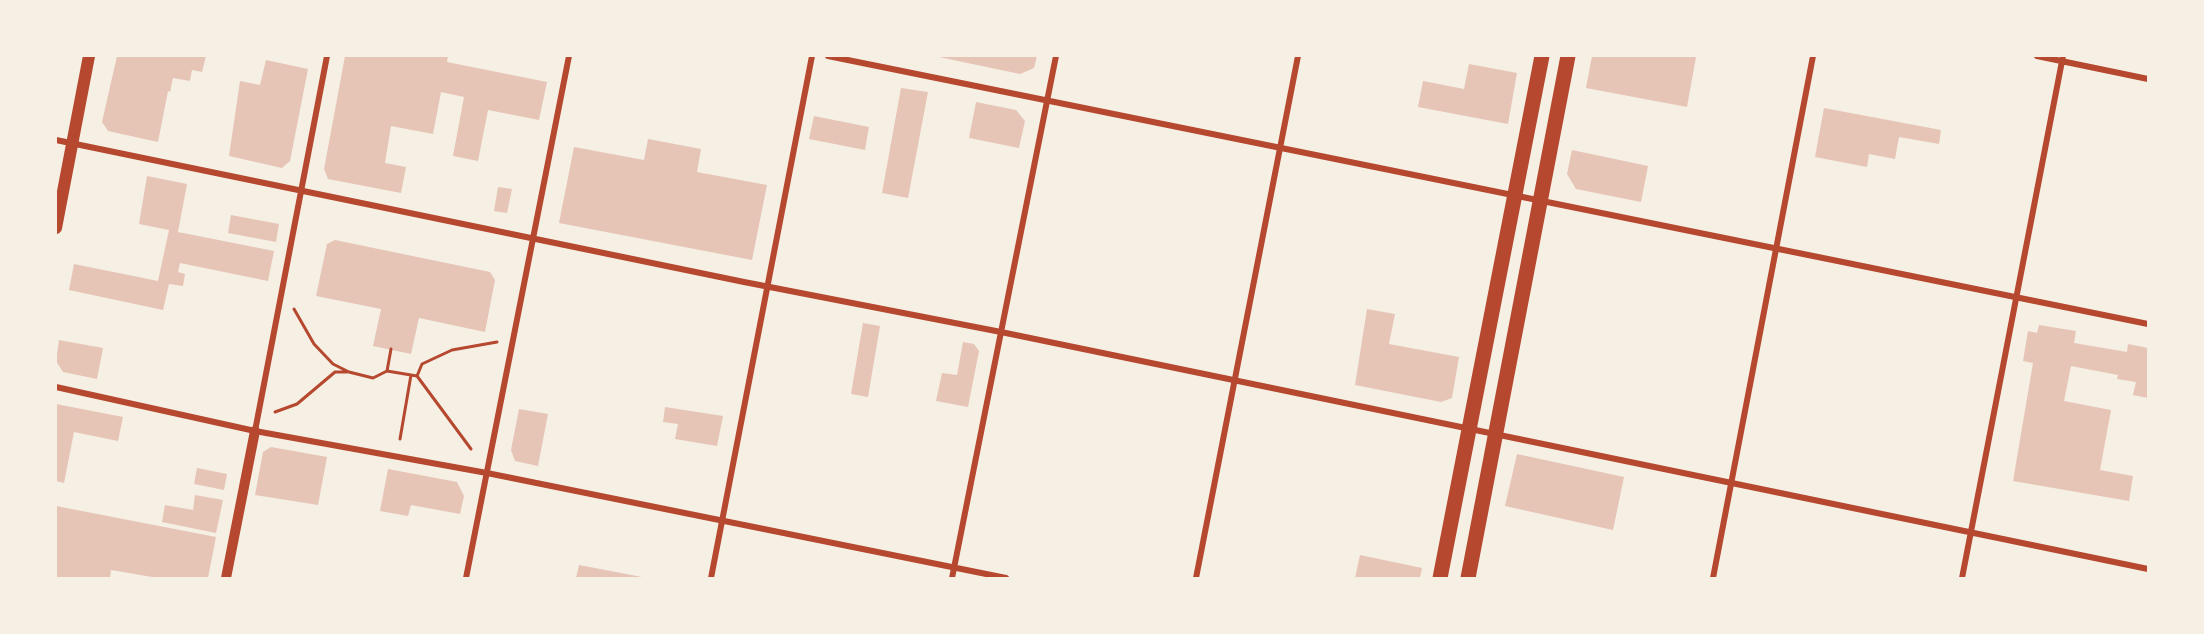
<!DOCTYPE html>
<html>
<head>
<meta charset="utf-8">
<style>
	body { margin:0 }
	#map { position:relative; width:2204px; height:634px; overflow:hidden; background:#f6efe4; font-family:Karla,sans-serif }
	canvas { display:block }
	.frame { position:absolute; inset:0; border:57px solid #f6efe4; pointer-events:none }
</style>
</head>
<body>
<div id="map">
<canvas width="2204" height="634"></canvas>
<div class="frame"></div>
</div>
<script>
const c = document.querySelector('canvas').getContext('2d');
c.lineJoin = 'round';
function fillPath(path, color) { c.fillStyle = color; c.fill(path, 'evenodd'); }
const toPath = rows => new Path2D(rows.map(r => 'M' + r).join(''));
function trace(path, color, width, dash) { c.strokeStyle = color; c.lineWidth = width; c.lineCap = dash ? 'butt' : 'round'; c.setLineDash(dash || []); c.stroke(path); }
const building = toPath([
	[117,56,206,56,202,72,192,70,190,81,173,78,170,92,168,91,158,142,108,131,102,122],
	[345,56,448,56,447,62,547,82,539,120,488,110,478,161,453,156,464,97,441,92,433,134,391,126,385,163,406,167,401,193,328,179,324,169],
	[934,56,1037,56,1034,68,1020,74],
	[1592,56,1696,57,1687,107,1586,88],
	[266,60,308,69,290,161,282,168,229,156,240,81,260,85],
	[1469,64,1517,73,1508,124,1418,107,1423,81,1464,89],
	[901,88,928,92,908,198,882,193],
	[976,102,1016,110,1025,121,1019,148,969,138],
	[1824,108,1941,130,1939,144,1899,137,1895,159,1869,154,1867,167,1815,157],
	[814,116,869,127,865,150,809,139],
	[648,139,701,149,697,172,767,185,752,260,559,223,574,147,644,160],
	[1572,150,1648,166,1641,202,1576,189,1567,174],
	[147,176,187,184,178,232,274,251,268,281,180,263,178,272,185,274,183,286,169,284,163,310,69,290,74,264,158,281,169,230,139,224],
	[498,187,512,189,507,213,494,211],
	[231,215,279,224,276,242,228,233],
	[335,240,490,272,495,280,485,332,419,318,411,354,373,346,381,309,316,296,327,244],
	[1367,309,1395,314,1389,344,1459,357,1452,398,1441,402,1355,385],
	[863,323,880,326,868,397,851,394],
	[2039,325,2076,331,2074,343,2127,352,2128,344,2148,348,2148,398,2133,395,2136,382,2117,379,2118,375,2071,366,2064,401,2111,410,2100,470,2133,476,2129,501,2013,481,2033,363,2023,361,2028,331,2037,333],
	[59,340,103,348,97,379,63,372,56,361],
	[963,342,974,344,979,351,968,407,936,401,942,373,957,375],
	[56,404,123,417,118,441,74,432,64,483,56,481],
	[665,407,723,416,717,446,675,439,678,424,663,422],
	[519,409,548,414,538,466,515,461,511,450],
	[271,447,327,457,318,505,255,495,263,452],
	[1517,454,1624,477,1613,530,1505,506],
	[197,468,227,474,224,490,194,484],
	[388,469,457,482,464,496,460,514,411,505,408,516,380,511],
	[195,495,223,500,216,533,162,522,165,505,193,510],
	[56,506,216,537,208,578,158,578,111,570,110,578,56,578],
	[1360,555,1422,568,1420,578,1355,578],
	[579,565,642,577,642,578,576,578]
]);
const path = toPath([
	[294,309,314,344,333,364,349,372,373,378,387,371],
	[391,349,387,371,417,376,471,449],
	[417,376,422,364,452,350,497,342],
	[275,412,297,404,335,372,347,372],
	[400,439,411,375]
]);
const minor = toPath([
	[828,56,2148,324],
	[2037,56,2148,79],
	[56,140,744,282,1001,332,2148,569],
	[56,387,255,431,487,473,1006,578],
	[255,431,327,56],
	[466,578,569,56],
	[711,578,812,56],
	[952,578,1056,56],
	[1196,578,1298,56],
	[1713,578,1813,56],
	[1962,578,2063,56]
]);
const tertiary = toPath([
	[226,578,255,431]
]);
const secondary = toPath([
	[56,228,89,56]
]);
const primary = toPath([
	[1440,578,1542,56],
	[1468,578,1568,56]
]);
fillPath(building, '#e6c5b7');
trace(path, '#b5482f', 3);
trace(minor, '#b5482f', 6);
trace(tertiary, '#b5482f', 10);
trace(secondary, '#b5482f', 12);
trace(primary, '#b5482f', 15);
</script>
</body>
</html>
